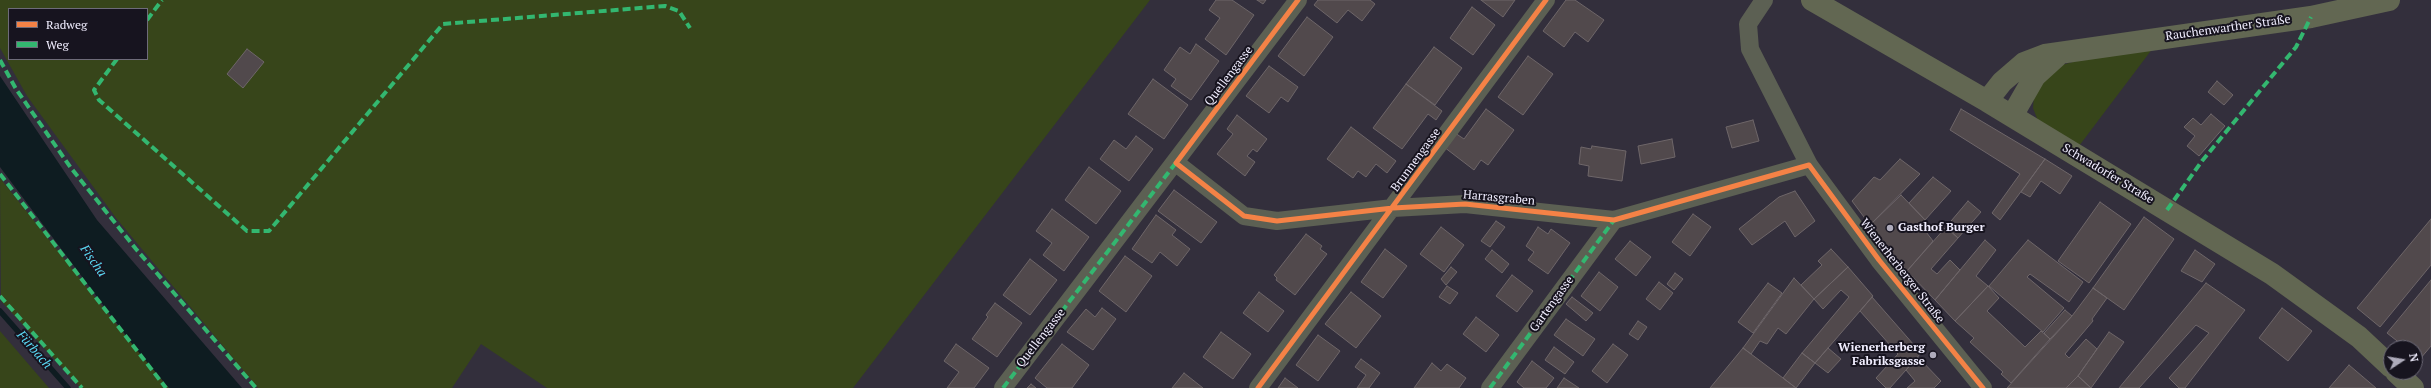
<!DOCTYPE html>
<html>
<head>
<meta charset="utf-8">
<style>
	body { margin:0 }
	#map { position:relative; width:2431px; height:388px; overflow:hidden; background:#332f3c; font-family:"PT Serif",serif }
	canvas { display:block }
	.legend { position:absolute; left:8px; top:8px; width:140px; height:52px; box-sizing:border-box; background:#17141f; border:1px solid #6e6b79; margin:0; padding:5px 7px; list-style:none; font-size:12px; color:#f1eeff }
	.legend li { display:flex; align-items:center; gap:8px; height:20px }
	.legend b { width:20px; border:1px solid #6e6b79 }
	.north { position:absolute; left:2383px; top:340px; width:40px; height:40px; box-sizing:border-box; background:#17141f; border:1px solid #6e6b79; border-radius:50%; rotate:78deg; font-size:11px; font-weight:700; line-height:16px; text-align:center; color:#f1eeff }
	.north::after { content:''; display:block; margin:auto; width:14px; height:18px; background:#aeabbb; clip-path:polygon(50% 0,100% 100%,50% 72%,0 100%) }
</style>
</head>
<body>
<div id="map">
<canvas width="2431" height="388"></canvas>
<ul class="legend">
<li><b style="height:5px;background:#f48246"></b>Radweg</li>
<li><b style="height:5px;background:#33b770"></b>Weg</li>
</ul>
<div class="north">N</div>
</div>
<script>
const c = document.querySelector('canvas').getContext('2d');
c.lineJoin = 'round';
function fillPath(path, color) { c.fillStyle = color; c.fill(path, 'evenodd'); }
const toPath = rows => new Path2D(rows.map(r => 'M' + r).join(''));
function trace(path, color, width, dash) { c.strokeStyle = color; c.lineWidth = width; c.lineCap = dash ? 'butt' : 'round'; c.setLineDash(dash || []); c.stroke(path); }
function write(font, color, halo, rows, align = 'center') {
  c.font = font + ' "PT Serif",serif'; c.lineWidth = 4; c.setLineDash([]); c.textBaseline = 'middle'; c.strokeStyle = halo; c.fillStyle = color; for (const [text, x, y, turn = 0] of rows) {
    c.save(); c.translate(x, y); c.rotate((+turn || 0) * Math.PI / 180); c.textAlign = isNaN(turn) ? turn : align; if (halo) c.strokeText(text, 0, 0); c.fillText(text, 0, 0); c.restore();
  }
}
const green = toPath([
	[0,0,1150,0,853,388,547,388,481,344,452,388,258,388,116,218,27,96,0,48],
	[9,9,147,9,147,59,9,59],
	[2153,48,2079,146,2038,121,2033,108,2034,95,2041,83,2062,65,2080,60],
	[0,178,136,349,169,388,81,388,1,301],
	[0,331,49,388,0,388]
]);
const water = toPath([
	[0,76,97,220,242,388,169,388,136,349,0,167]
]);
const stream = toPath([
	[0,311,68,388]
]);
const building = toPath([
	[1216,0,1232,0,1254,15,1226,55,1205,39,1220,18,1209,10,1216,0],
	[1257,0,1266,0,1263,4,1257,0],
	[1318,0,1370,0,1375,4,1362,21,1348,10,1337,23,1314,5,1318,0],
	[1481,0,1515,0,1503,17,1481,0],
	[1566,0,1575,0,1604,20,1588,42,1575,32,1564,47,1543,31,1566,0],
	[1472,7,1495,25,1473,55,1450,38,1472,7],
	[1307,17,1333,37,1304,76,1278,56,1307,17],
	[1196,44,1219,61,1191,100,1171,86,1176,79,1164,70,1180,47,1190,54,1196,44],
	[1434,47,1462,68,1435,105,1406,84,1434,47],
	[247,49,264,62,243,88,227,74,247,49],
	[1528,56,1553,74,1523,115,1498,97,1528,56],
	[1269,66,1298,87,1288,102,1281,97,1269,113,1246,96,1269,66],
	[1153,79,1188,105,1164,139,1128,114,1153,79],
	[2217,81,2233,95,2224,105,2208,92,2217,81],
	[1406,84,1442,111,1436,120,1428,114,1402,149,1373,128,1406,84],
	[1486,109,1514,130,1488,165,1481,160,1474,170,1444,147,1455,133,1464,139,1486,109],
	[1961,109,2045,159,2000,220,1992,213,2020,174,1950,130,1961,109],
	[2211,114,2225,126,2199,156,2187,146,2195,136,2184,127,2193,118,2201,125,2211,114],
	[1237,115,1267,139,1257,152,1253,149,1247,156,1255,162,1245,176,1217,154,1233,134,1227,129,1237,115],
	[1753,120,1759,141,1732,148,1726,127,1753,120],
	[1351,127,1396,161,1387,173,1376,164,1366,177,1358,171,1353,178,1327,159,1351,127],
	[1136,136,1153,149,1129,181,1100,159,1114,140,1126,149,1136,136],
	[1672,139,1675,157,1641,164,1638,146,1672,139],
	[1592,146,1626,151,1622,181,1588,176,1589,166,1579,164,1581,147,1591,149,1592,146],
	[1900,159,1920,174,1870,225,1852,201,1874,177,1880,180,1900,159],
	[2045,159,2072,176,2060,194,2041,181,2030,197,2021,192,2045,159],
	[1089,167,1121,191,1096,224,1065,200,1089,167],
	[1933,177,1951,191,1925,220,1909,203,1933,177],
	[1174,190,1217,222,1201,243,1158,211,1174,190],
	[1795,191,1815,221,1795,237,1785,221,1752,245,1739,229,1779,197,1795,191],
	[1901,195,1928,223,1923,228,1933,241,1907,271,1870,225,1901,195],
	[1968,201,1981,212,1958,238,1946,227,1968,201],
	[2100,202,2131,224,2089,283,2058,261,2100,202],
	[1052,209,1089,237,1064,271,1043,255,1052,243,1036,231,1052,209],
	[1693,214,1711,227,1690,256,1672,242,1693,214],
	[1156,215,1176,230,1172,235,1190,249,1177,266,1160,252,1152,263,1132,249,1156,215],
	[2144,217,2174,239,2124,310,2093,288,2144,217],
	[2431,219,2431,265,2380,327,2357,308,2431,219],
	[1496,221,1505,227,1490,247,1481,241,1496,221],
	[1441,227,1464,245,1444,272,1420,254,1441,227],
	[1538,227,1548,234,1551,229,1570,243,1548,274,1528,260,1534,252,1526,246,1538,227],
	[1946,227,1958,238,1931,269,1937,274,1950,260,1960,270,1935,300,1907,271,1946,227],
	[1306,234,1322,246,1320,249,1327,254,1295,295,1276,280,1277,278,1274,275,1306,234],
	[1985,240,1996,250,1976,276,1988,286,1955,321,1935,300,1985,240],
	[2028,240,2083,282,2069,302,2030,274,2027,277,2064,308,2043,332,1989,286,2028,240],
	[1630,241,1651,257,1636,276,1615,259,1630,241],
	[1385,249,1407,266,1383,298,1361,282,1385,249],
	[1831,249,1848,267,1814,299,1801,285,1822,265,1818,261,1831,249],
	[1492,250,1509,264,1502,273,1485,259,1492,250],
	[2195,250,2215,264,2202,282,2181,271,2195,250],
	[1125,256,1152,276,1126,312,1099,291,1125,256],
	[1030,259,1057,280,1030,315,1003,295,1030,259],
	[1451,267,1457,272,1446,285,1441,279,1451,267],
	[1848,267,1873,296,1815,363,1802,353,1849,297,1841,290,1823,309,1814,299,1848,267],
	[1599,272,1618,287,1600,311,1581,296,1599,272],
	[1675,273,1683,279,1674,290,1667,284,1675,273],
	[1512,275,1533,291,1517,312,1496,296,1512,275],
	[1794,278,1814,299,1786,334,1778,328,1767,344,1760,341,1751,354,1743,348,1794,278],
	[2431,280,2431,346,2420,359,2415,356,2415,348,2406,348,2387,333,2431,280],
	[1659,282,1673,293,1660,310,1646,299,1659,282],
	[1768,283,1782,293,1753,333,1738,322,1768,283],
	[2206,283,2245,310,2185,388,2179,388,2169,378,2209,333,2196,325,2139,388,2119,388,2206,283],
	[1447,286,1458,293,1450,304,1439,297,1447,286],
	[1988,286,1999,298,1987,311,2025,347,2041,331,2050,339,2011,383,2001,374,2003,372,1970,342,1974,338,1955,321,1988,286],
	[2093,288,2107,298,2092,319,2093,321,2065,354,2069,358,2086,339,2097,349,2078,376,2066,388,2007,388,2072,316,2093,288],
	[1259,292,1284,311,1268,332,1243,313,1259,292],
	[1351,292,1381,316,1356,348,1325,324,1351,292],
	[1572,297,1593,313,1586,321,1566,304,1572,297],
	[1872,297,1921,353,1890,388,1886,388,1876,378,1898,354,1860,311,1872,297],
	[995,303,1022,323,997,357,972,339,988,317,986,315,995,303],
	[1102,308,1116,319,1093,350,1067,332,1086,309,1095,317,1102,308],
	[2282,308,2312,331,2288,361,2259,338,2282,308],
	[2065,310,2072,316,2050,339,2044,333,2065,310],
	[1476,317,1499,335,1486,352,1463,334,1476,317],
	[1566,319,1595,339,1583,356,1554,335,1566,319],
	[1638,321,1647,327,1638,340,1629,334,1638,321],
	[1221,332,1251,354,1233,379,1203,357,1221,332],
	[2109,332,2124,342,2091,388,2078,376,2109,332],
	[1318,335,1340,351,1318,381,1296,365,1318,335],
	[956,344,989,368,974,388,947,388,959,372,944,361,956,344],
	[1062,344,1089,365,1072,388,1047,388,1035,378,1062,344],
	[1613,344,1628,355,1607,383,1592,371,1613,344],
	[1554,347,1574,362,1565,374,1545,360,1554,347],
	[1743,348,1783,378,1796,388,1710,388,1743,348],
	[1828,348,1841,359,1828,373,1815,363,1828,348],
	[1802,353,1815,363,1796,388,1783,378,1802,353],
	[1918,357,1941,381,1934,388,1907,388,1915,381,1906,370,1918,357],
	[1361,359,1380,373,1369,388,1357,388,1366,375,1355,367,1361,359],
	[1532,361,1554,378,1546,388,1524,388,1517,382,1532,361],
	[1432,363,1441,371,1447,364,1466,378,1459,388,1414,388,1432,363],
	[2349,365,2376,388,2329,388,2349,365],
	[1184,373,1203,388,1172,388,1184,373],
	[2078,376,2091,388,2066,388,2078,376],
	[1285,378,1298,388,1278,388,1285,378],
	[1564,378,1579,388,1557,388,1564,378],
	[1031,384,1036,388,1027,388,1031,384]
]);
const minor = toPath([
	[1764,0,1748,24,1750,49,1809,165,1879,260,1983,388],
	[1176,163,1244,216,1277,221,1393,208,1465,204,1614,220,1809,165],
	[1003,388,1298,0],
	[1258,388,1546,0],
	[1490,388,1614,220]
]);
const major = toPath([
	[1812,0,1987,101,2272,274,2359,337,2391,367],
	[1987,101,2002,82,2024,63,2045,55,2311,17,2389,0],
	[2012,116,2035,76,2057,56],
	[2396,372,2413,388]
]);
const quiet = toPath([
	[147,20,162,0],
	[117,59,94,90,99,100,247,231,269,231,443,24,665,6,679,11,690,28],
	[0,60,16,89,71,168,136,249,256,388],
	[0,174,166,388],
	[2167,210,2202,161,2296,47,2311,17],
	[0,296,82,388],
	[1003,388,1178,160],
	[1490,388,1614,220]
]);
const cycleway = toPath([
	[1298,0,1176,163,1244,216,1277,221,1393,208,1465,204,1614,220,1809,165,1879,260,1983,388],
	[1258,388,1546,0]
]);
const markers = [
	[1890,228,4,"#aeabbb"],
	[1933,355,4,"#aeabbb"]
];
const streetNames = [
	["Rauchenwarther Straße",2228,28,-8],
	["Quellengasse",1229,76,-53],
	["Brunnengasse",1416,160,-54],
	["Schwadorfer Straße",2108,174,31],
	["Harrasgraben",1499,198,5],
	["Wienerherberger Straße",1902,271,52],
	["Gartengasse",1552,304,-54],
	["Quellengasse",1041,338,-52]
];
const poiNames = [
	["Gasthof Burger",1898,228],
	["Wienerherberg",1925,348,"right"],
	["Fabriksgasse",1925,362,"right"]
];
const waterNames = [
	["Fischa",93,261,55],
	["Fürbach",34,350,49]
];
fillPath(green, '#37451a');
fillPath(water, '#0e1c21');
trace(stream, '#0e1c21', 5.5);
fillPath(building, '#51494c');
trace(building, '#6e6669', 1);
trace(minor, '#5c6053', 18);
trace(major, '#626752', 22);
trace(quiet, '#33b770', 4, [8, 4]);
trace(cycleway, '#f48246', 5);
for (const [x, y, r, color] of markers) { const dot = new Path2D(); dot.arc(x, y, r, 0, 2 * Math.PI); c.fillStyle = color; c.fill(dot); trace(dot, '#17141f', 1.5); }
write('12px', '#f1eeff', '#17141f', streetNames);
write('bold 12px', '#f1eeff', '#17141f', poiNames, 'left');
write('italic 13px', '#5ad8f3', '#17141f', waterNames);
</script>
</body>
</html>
